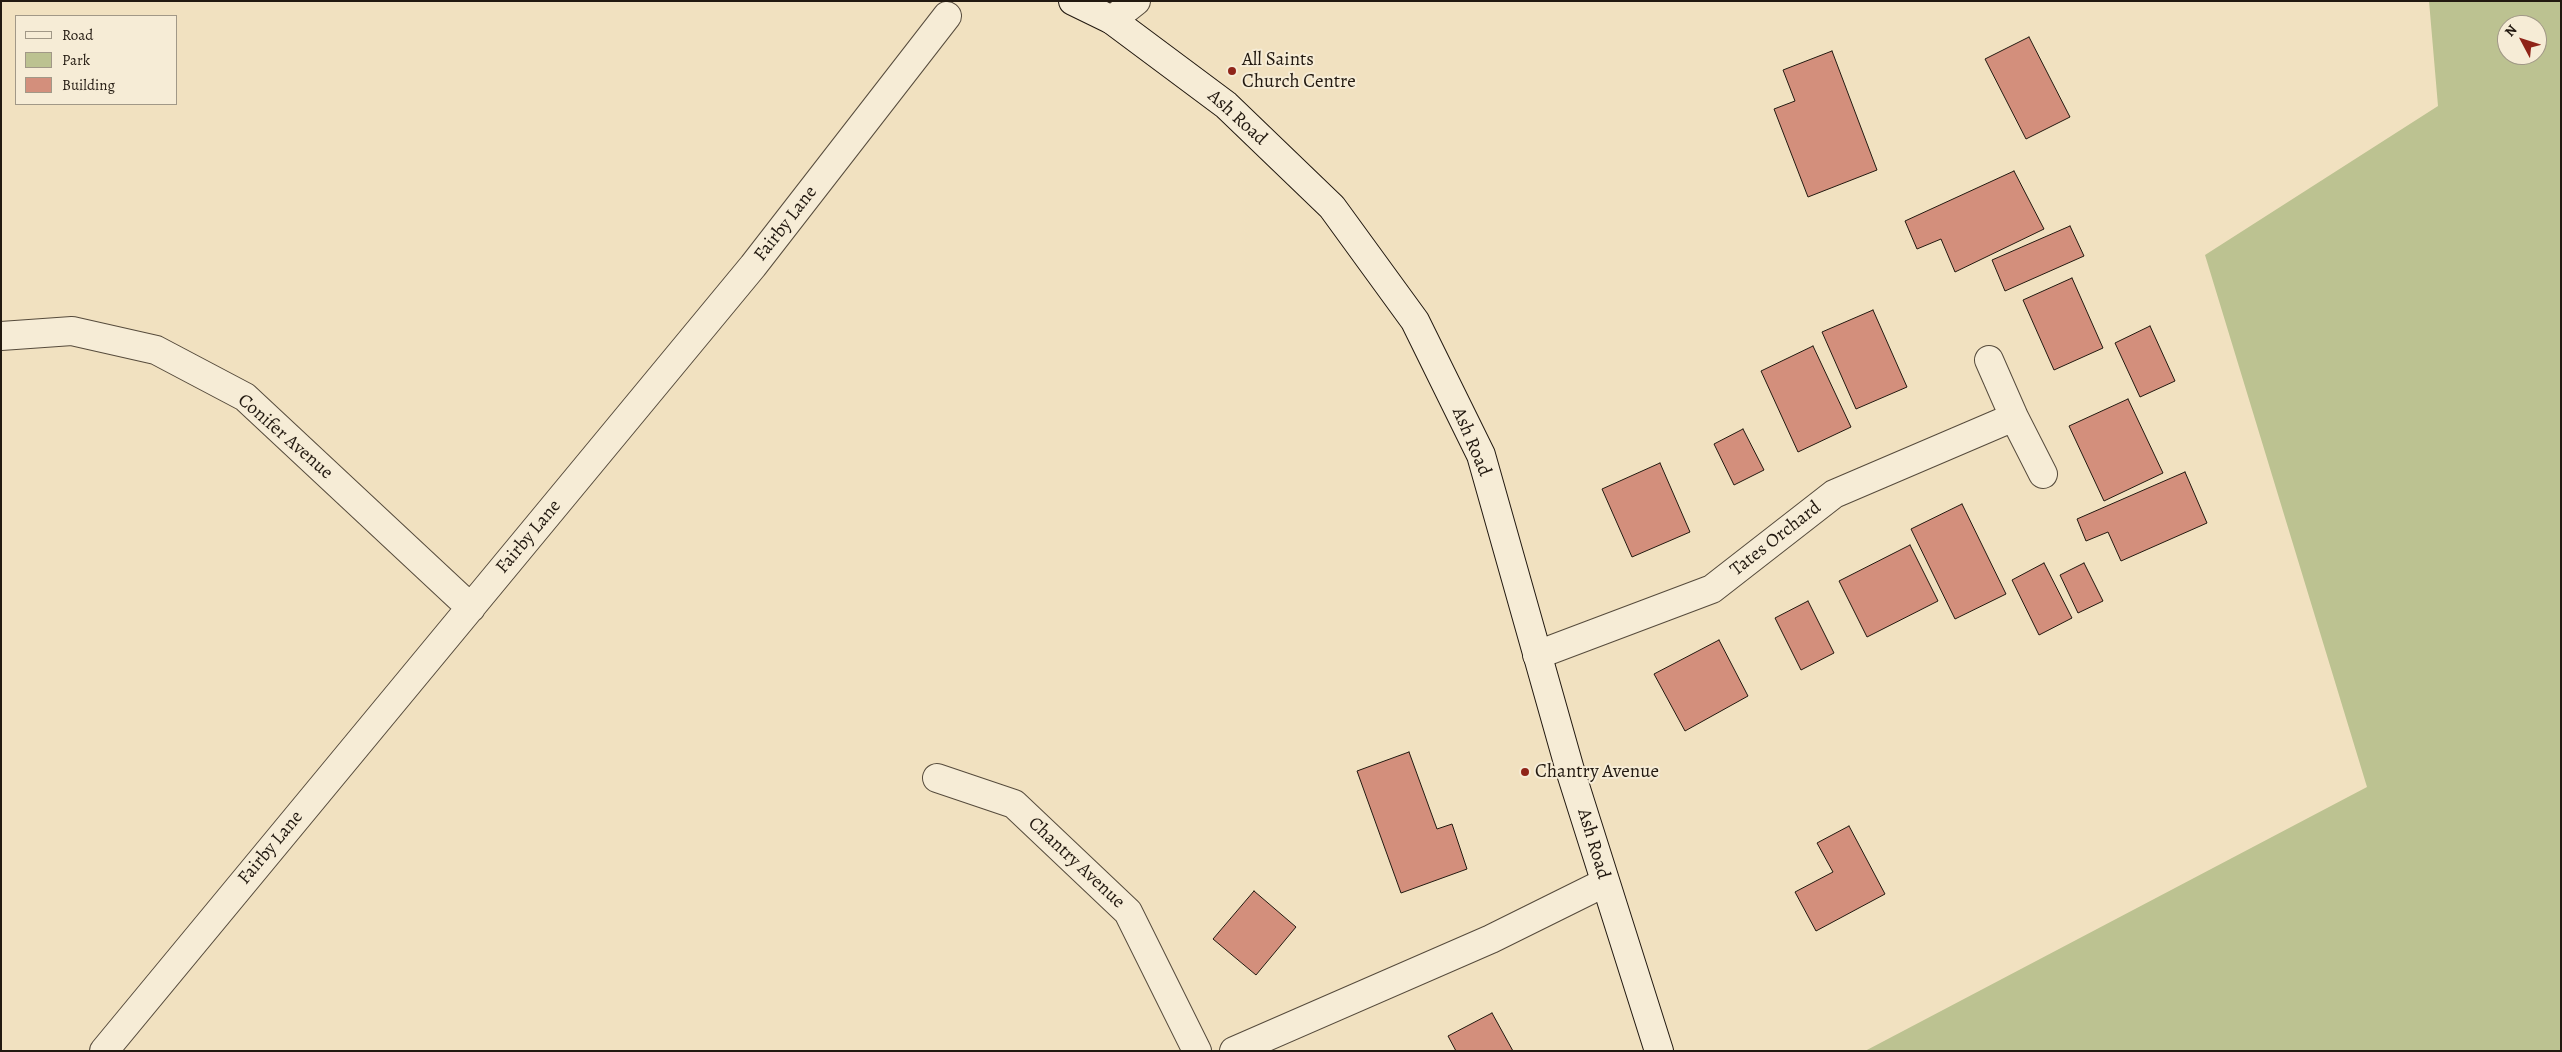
<!DOCTYPE html>
<html>
<head>
<meta charset="utf-8">
<style>
	body { margin:0 }
	#map { position:relative; width:2562px; height:1052px; overflow:hidden; background:#f1e1c0; font-family:Alegreya,serif }
	canvas { display:block }
	.frame { position:absolute; inset:0; border:2px solid #221910; pointer-events:none }
	.legend { position:absolute; left:15px; top:15px; width:162px; height:90px; box-sizing:border-box; background:#f6ecd6; border:1px solid #a19887; margin:0; padding:6px 9px; list-style:none; font-size:15px; color:#221910 }
	.legend li { display:flex; align-items:center; gap:10px; height:25px }
	.legend b { width:25px; border:1px solid #a19887 }
	.north { position:absolute; left:2497px; top:15px; width:50px; height:50px; box-sizing:border-box; background:#f6ecd6; border:1px solid #a19887; border-radius:50%; rotate:310deg; font-size:14px; font-weight:700; line-height:20px; text-align:center; color:#221910 }
	.north::after { content:''; display:block; margin:auto; width:18px; height:22px; background:#8f2418; clip-path:polygon(50% 0,100% 100%,50% 72%,0 100%) }
</style>
</head>
<body>
<div id="map">
<canvas width="2562" height="1052"></canvas>
<div class="frame"></div>
<ul class="legend">
<li><b style="height:6px;background:#f6ecd6"></b>Road</li>
<li><b style="height:14px;background:#bcc291"></b>Park</li>
<li><b style="height:14px;background:#d38f7c"></b>Building</li>
</ul>
<div class="north">N</div>
</div>
<script>
const c = document.querySelector('canvas').getContext('2d');
c.lineJoin = 'round';
function fillPath(path, color) { c.fillStyle = color; c.fill(path, 'evenodd'); }
const toPath = rows => new Path2D(rows.map(r => 'M' + r).join(''));
function trace(path, color, width, dash) { c.strokeStyle = color; c.lineWidth = width; c.lineCap = dash ? 'butt' : 'round'; c.setLineDash(dash || []); c.stroke(path); }
function write(font, color, halo, rows, align = 'center') {
  c.font = font + ' Alegreya,serif'; c.lineWidth = 4; c.setLineDash([]); c.textBaseline = 'middle'; c.strokeStyle = halo; c.fillStyle = color; for (const [text, x, y, turn = 0] of rows) {
    c.save(); c.translate(x, y); c.rotate((+turn || 0) * Math.PI / 180); c.textAlign = isNaN(turn) ? turn : align; if (halo) c.strokeText(text, 0, 0); c.fillText(text, 0, 0); c.restore();
  }
}
const green = toPath([
	[2429,1,2561,1,2561,1051,1865,1051,2367,787,2205,255,2438,106],
	[2507,25,2537,25,2537,55,2507,55]
]);
const building = toPath([
	[2029,37,2070,117,2026,139,1985,59,2029,37],
	[1832,51,1877,170,1808,197,1774,109,1795,101,1783,70,1832,51],
	[2014,171,2044,229,1955,272,1941,239,1917,249,1905,221,2014,171],
	[2070,226,2084,256,2005,291,1992,260,2070,226],
	[2072,278,2103,348,2054,370,2023,300,2072,278],
	[1873,310,1907,387,1856,409,1822,332,1873,310],
	[2150,326,2175,381,2140,397,2115,343,2150,326],
	[1813,346,1851,427,1798,452,1761,371,1813,346],
	[2128,399,2163,473,2104,501,2069,426,2128,399],
	[1743,429,1764,470,1734,485,1714,444,1743,429],
	[1660,463,1690,532,1632,557,1602,489,1660,463],
	[2185,472,2207,523,2121,561,2108,532,2086,541,2077,519,2185,472],
	[1962,504,2006,594,1955,619,1911,529,1962,504],
	[1910,545,1938,601,1867,637,1839,581,1910,545],
	[2044,563,2072,618,2039,635,2012,580,2044,563],
	[2084,563,2103,601,2078,613,2060,575,2084,563],
	[1808,601,1834,653,1801,670,1775,618,1808,601],
	[1719,640,1748,696,1685,731,1654,674,1719,640],
	[1409,752,1437,829,1452,824,1467,869,1401,893,1357,771,1409,752],
	[1849,826,1885,894,1816,931,1795,892,1833,872,1817,843,1849,826],
	[1254,891,1296,927,1256,975,1213,939,1254,891],
	[1492,1013,1513,1051,1456,1051,1448,1036,1492,1013]
]);
const street = toPath([
	[1112,20,1136,1],
	[1,336,72,331,156,350,245,397,471,608],
	[1989,360,2014,417,2043,474],
	[1537,655,1712,589,1834,494,2014,417],
	[937,778,1014,804,1128,912,1197,1051],
	[104,1051,753,266,947,16],
	[1234,1051,1491,939,1604,883]
]);
const secondary = toPath([
	[1073,1,1112,20,1226,105,1332,207,1415,321,1481,455,1570,770,1659,1051]
]);
const markers = [
	[1232,71,5,"#8f2418"],
	[1525,772,5,"#8f2418"]
];
const poiNames = [
	["All Saints",1242,60],
	["Church Centre",1242,82],
	["Chantry Avenue",1535,772]
];
const streetNames = [
	["Ash Road",1237,118,42],
	["Fairby Lane",786,224,-52],
	["Conifer Avenue",285,437,41],
	["Ash Road",1471,442,67],
	["Fairby Lane",529,537,-50],
	["Tates Orchard",1776,539,-38],
	["Ash Road",1593,844,73],
	["Fairby Lane",271,848,-50],
	["Chantry Avenue",1076,863,43]
];
fillPath(green, '#bcc291');
fillPath(building, '#d38f7c');
trace(building, '#221910', 1);
trace(street, '#564b3c', 30);
trace(secondary, '#221910', 30);
trace(street, '#f6ecd6', 28);
trace(secondary, '#f6ecd6', 28);
for (const [x, y, r, color] of markers) { const dot = new Path2D(); dot.arc(x, y, r, 0, 2 * Math.PI); c.fillStyle = color; c.fill(dot); trace(dot, '#f6ecd6', 2); }
write('19px', '#221910', '#f6ecd6', poiNames, 'left');
write('19px', '#221910', '#f6ecd6', streetNames);
</script>
</body>
</html>
